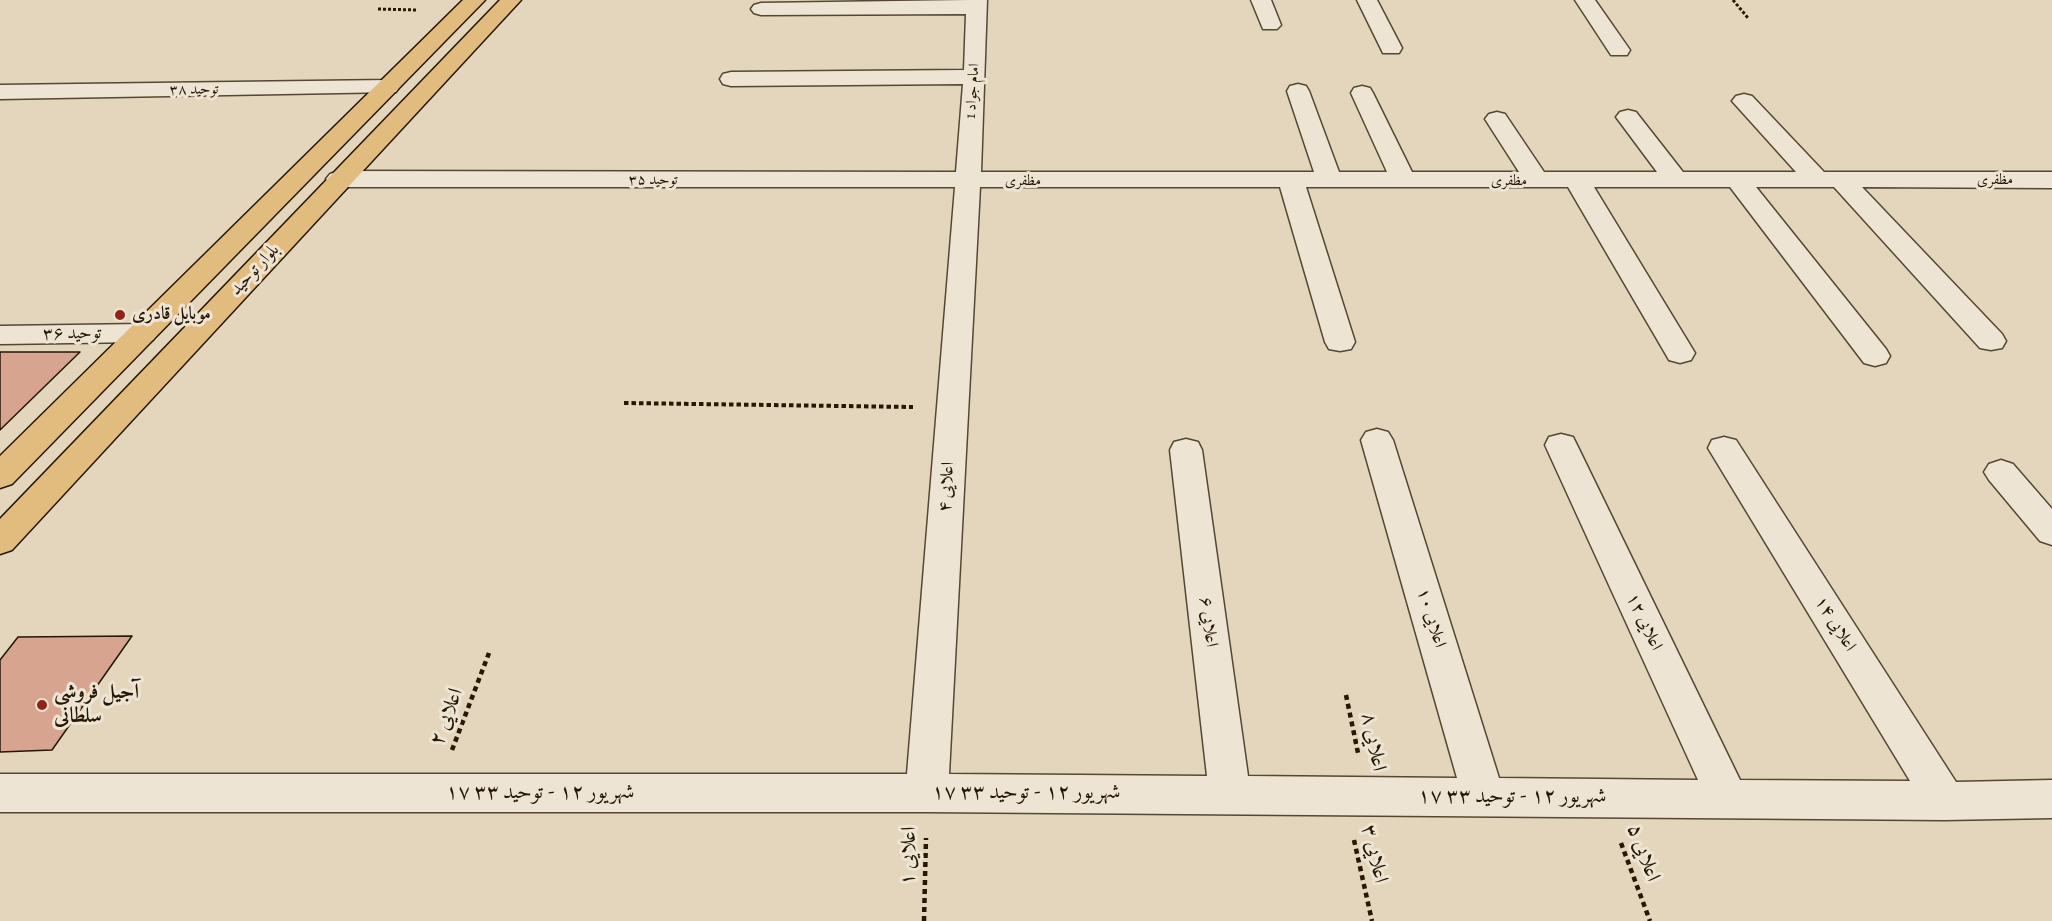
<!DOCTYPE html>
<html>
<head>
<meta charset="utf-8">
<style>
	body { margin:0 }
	canvas { display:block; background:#e3d6bc }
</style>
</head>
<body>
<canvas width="2052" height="921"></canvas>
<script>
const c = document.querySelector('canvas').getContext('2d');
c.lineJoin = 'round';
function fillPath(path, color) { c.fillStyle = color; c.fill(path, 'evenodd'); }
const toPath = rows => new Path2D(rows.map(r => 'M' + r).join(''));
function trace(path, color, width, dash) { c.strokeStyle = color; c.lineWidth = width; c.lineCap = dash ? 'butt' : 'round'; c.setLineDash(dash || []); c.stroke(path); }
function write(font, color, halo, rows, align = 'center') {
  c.font = font + ' Alegreya,Amiri,serif'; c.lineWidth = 6; c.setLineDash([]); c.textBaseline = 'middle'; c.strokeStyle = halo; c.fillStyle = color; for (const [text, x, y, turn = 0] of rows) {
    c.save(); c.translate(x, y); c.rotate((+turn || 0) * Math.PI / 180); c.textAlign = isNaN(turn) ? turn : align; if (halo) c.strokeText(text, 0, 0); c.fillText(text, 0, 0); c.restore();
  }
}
const building = toPath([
	[0,352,80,352,0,430,0,352],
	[132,636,52,750,0,752,0,660,18,637,132,636]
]);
const pathFar2 = toPath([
	[1733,0,1748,18],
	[378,9,416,10]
]);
const pathFar1 = toPath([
	[624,403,913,407]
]);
const path = toPath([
	[1346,695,1358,753],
	[452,750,489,653],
	[1354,840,1372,921],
	[1621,843,1650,921],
	[924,921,926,838]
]);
const minor = toPath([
	[967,0,987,0,981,172,1314,172,1287,91,1290,86,1298,84,1306,86,1309,91,1339,172,1387,172,1351,93,1354,88,1362,86,1370,88,1373,93,1412,172,1519,172,1485,119,1489,114,1497,112,1505,114,1544,172,1657,172,1616,117,1620,112,1628,110,1636,112,1683,172,1796,172,1732,101,1736,96,1744,94,1752,96,1824,172,2052,172,2052,188,1862,187,2002,334,2006,341,2002,348,1991,350,1980,348,1834,187,1756,187,1886,349,1890,356,1886,363,1875,366,1864,363,1730,187,1594,187,1695,353,1691,360,1680,363,1669,360,1665,353,1568,187,1306,187,1355,342,1351,349,1340,351,1329,349,1325,342,1280,187,980,187,949,774,1207,776,1170,450,1174,442,1186,439,1198,442,1202,450,1248,776,1457,778,1361,440,1366,432,1377,429,1388,432,1393,440,1499,778,1698,780,1545,445,1549,437,1561,434,1573,437,1577,445,1740,780,1910,781,1708,448,1712,440,1724,437,1736,440,1956,782,2052,780,2052,818,1945,820,927,812,0,812,0,774,907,774,955,187,339,187,330,184,326,179,330,174,339,171,956,172,963,84,731,86,723,84,720,79,723,74,731,72,964,70,966,14,761,15,754,13,751,9,754,5,761,3,967,0],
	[1251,0,1271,0,1281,25,1277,29,1263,29,1251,0],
	[1357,0,1377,0,1402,48,1399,53,1383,53,1357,0],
	[1575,0,1595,0,1630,50,1627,55,1611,55,1575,0],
	[388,80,396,82,399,87,396,92,0,99,0,85,388,80],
	[143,324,153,326,158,333,153,340,143,342,0,344,0,326,143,324],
	[2001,460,2013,464,2052,509,2052,545,2040,541,1989,480,1984,472,1989,464,2001,460]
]);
const major = toPath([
	[463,0,485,0,12,484,0,488,0,456,463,0],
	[500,0,521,0,12,550,0,554,0,519,500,0]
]);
const markers = [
	[120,315,6,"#8f2418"],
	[42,705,6,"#8f2418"]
];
const farStreetnames = [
	["توحید ۳۸",194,90,-1],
	["امام جواد 1",973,91,-86],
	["توحید ۳۵",653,180],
	["مظفری",1995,180],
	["مظفری",1023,181],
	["مظفری",1509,181]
];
const streetNames = [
	["بلوار توحید",255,270,-47],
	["توحید ۳۶",72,334,-1],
	["اعلایی ۴",947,487,-86],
	["اعلایی ۱۰",1431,618,73],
	["اعلایی ۶",1208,622,83],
	["اعلایی ۱۲",1644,622,65],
	["اعلایی ۱۴",1835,624,58]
];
const poiNames = [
	["موبایل قادری",132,315]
];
const nearPoinames = [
	["آجیل فروشی",54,693],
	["سلطانی",54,717]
];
const nearStreetnames = [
	["اعلایی ۲",447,717,-69],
	["اعلایی ۸",1373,742,79],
	["۱۷ شهریور ۱۲ - توحید ۳۳",540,793],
	["۱۷ شهریور ۱۲ - توحید ۳۳",1026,793],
	["۱۷ شهریور ۱۲ - توحید ۳۳",1512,797],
	["اعلایی ۵",1643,853,70],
	["اعلایی ۳",1374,854,77],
	["اعلایی ۱",909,856,-88]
];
fillPath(building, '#d6a48f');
trace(building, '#261705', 1.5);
trace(minor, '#554733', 3);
trace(major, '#261705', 3);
trace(pathFar2, '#261705', 3, [3, 2]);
trace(pathFar1, '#261705', 4, [4.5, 3]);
trace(path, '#261705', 4.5, [5, 4]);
fillPath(minor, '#ede4d3');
fillPath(major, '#e2bb7e');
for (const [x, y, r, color] of markers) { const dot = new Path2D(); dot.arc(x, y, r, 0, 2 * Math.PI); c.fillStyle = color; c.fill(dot); trace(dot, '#ede4d3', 2); }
write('15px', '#261705', '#ede4d3', farStreetnames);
write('18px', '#261705', '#ede4d3', streetNames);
write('bold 18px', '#261705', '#ede4d3', poiNames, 'left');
write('bold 21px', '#261705', '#ede4d3', nearPoinames, 'left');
write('21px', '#261705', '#ede4d3', nearStreetnames);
</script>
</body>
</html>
